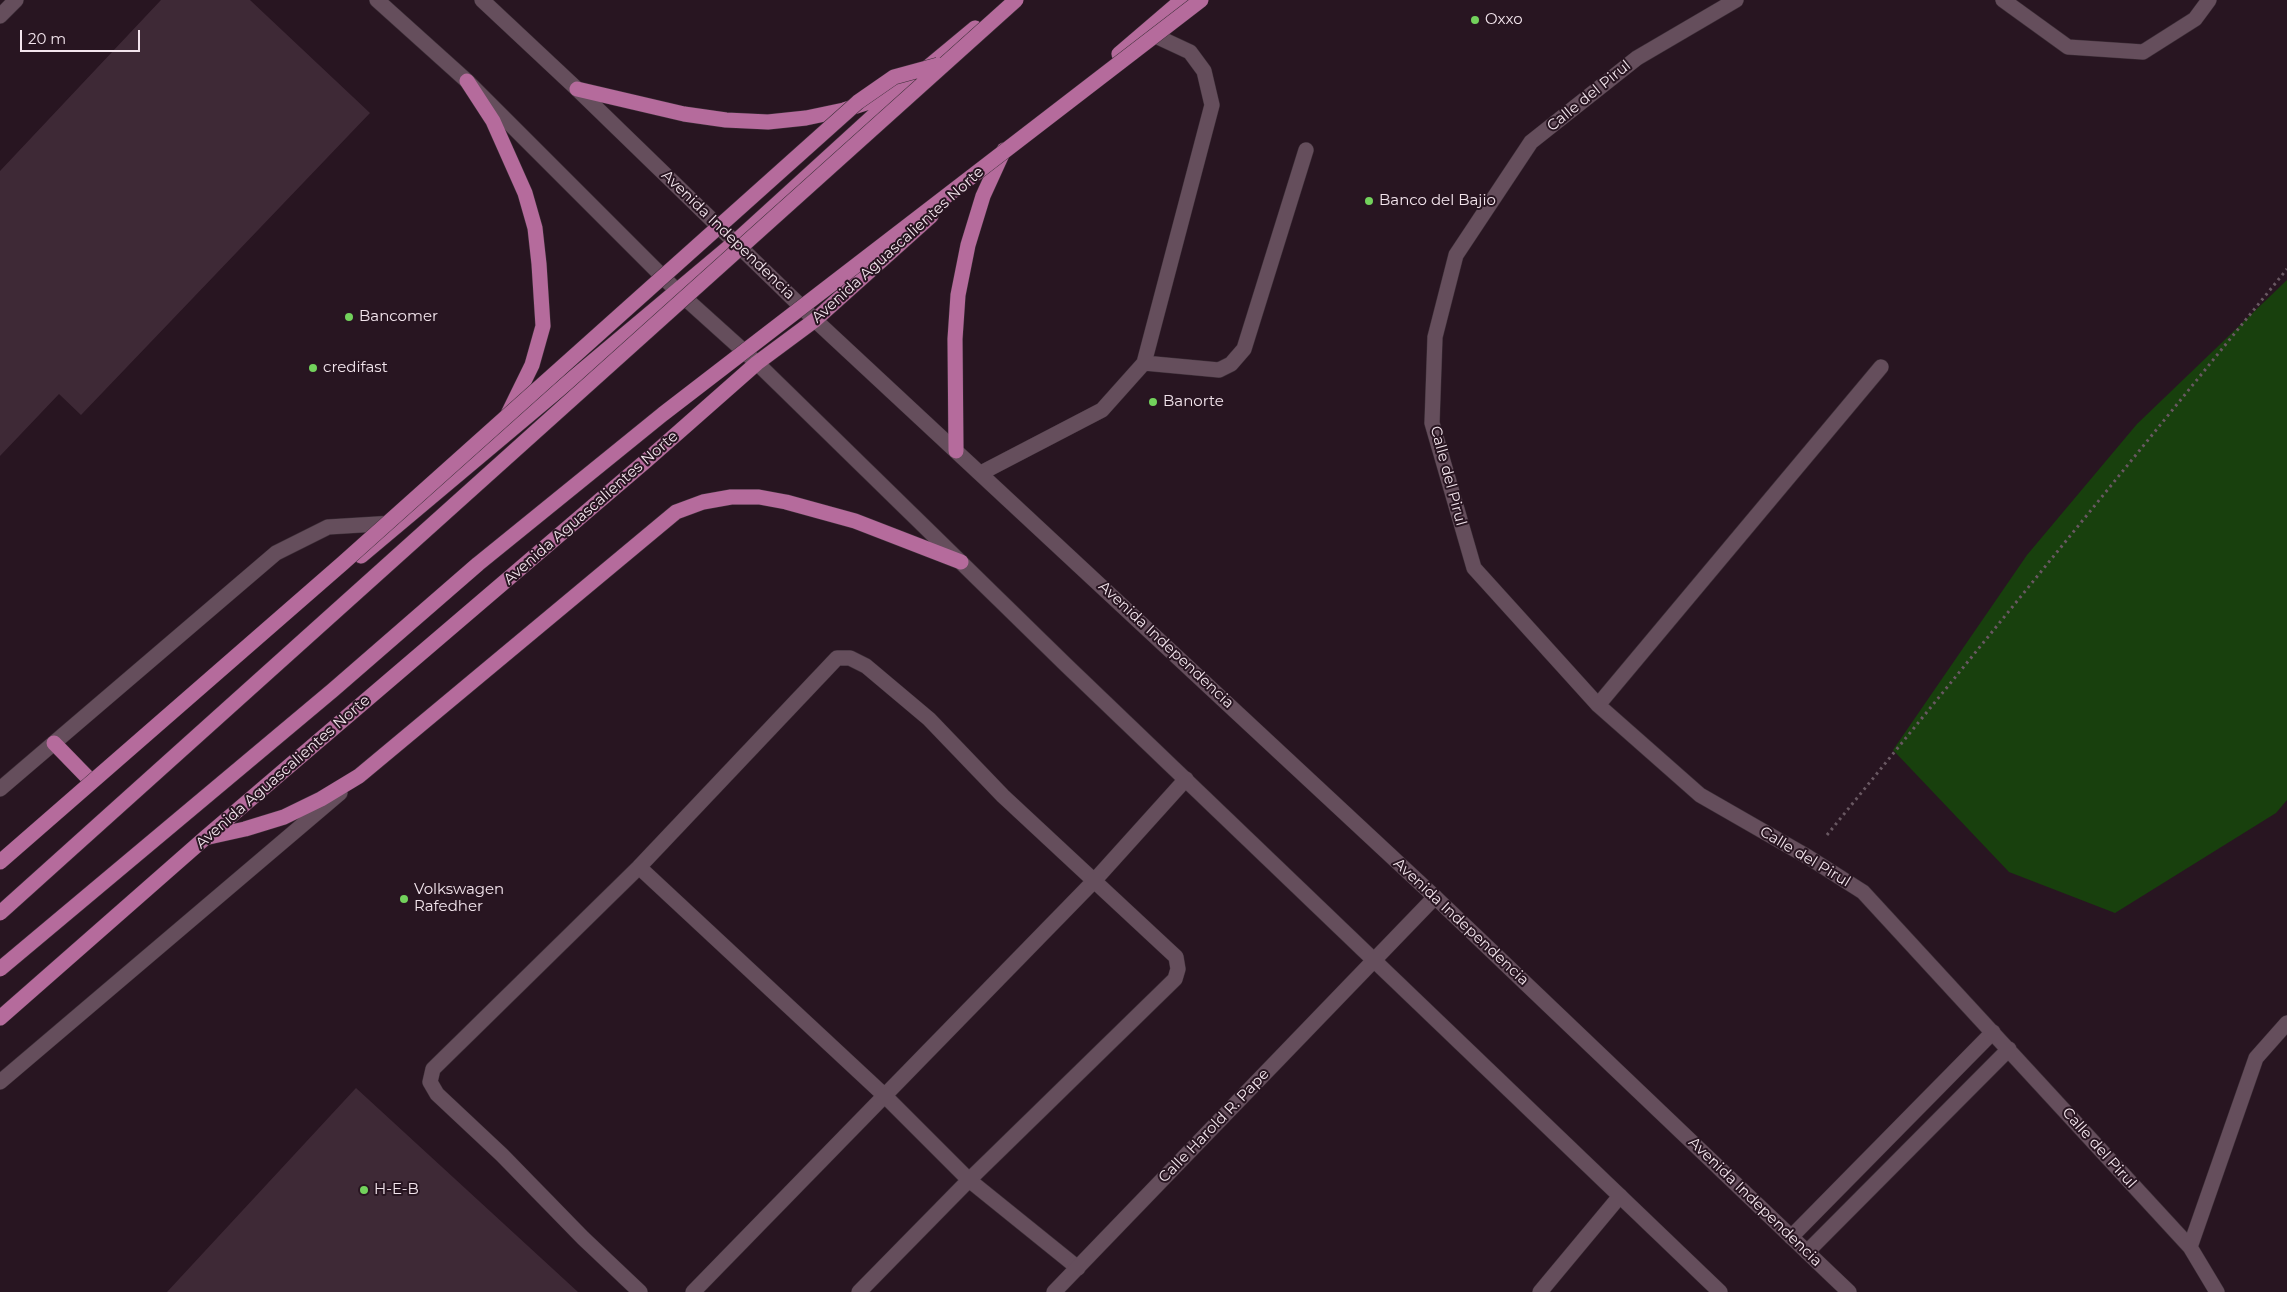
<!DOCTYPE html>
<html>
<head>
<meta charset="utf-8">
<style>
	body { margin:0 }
	#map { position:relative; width:2287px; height:1292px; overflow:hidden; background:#281521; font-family:Montserrat,sans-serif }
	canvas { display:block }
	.scale { position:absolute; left:20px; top:30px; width:120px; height:22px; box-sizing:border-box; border:2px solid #f3e5ed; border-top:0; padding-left:6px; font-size:15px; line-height:18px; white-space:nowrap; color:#f3e5ed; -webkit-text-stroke:4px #281521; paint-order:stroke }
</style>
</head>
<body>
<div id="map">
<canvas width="2287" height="1292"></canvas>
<div class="scale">20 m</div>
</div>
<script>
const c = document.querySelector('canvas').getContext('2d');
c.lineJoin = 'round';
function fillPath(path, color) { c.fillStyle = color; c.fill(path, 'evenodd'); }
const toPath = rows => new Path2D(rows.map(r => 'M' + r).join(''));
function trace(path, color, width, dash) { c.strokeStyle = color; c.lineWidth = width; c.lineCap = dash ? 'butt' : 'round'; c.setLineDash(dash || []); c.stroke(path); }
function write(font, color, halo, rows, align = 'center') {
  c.font = font + ' Montserrat,sans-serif'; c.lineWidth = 4; c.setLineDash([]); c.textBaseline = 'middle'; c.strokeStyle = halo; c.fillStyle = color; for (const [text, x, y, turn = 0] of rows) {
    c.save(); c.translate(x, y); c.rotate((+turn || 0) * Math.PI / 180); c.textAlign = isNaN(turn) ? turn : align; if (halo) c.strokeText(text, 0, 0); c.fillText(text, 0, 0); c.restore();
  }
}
const green = toPath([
	[2287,280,2287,800,2276,813,2115,913,2009,872,1893,750,2027,555,2137,424]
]);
const building = toPath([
	[161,0,250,0,370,113,81,415,59,394,0,456,0,171],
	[356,1088,578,1292,167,1292]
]);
const path = toPath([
	[1827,835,2287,269]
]);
const service = toPath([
	[1144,363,1219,370,1231,364,1244,349,1306,150],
	[981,473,1102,410,1144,363,1212,105,1204,71,1190,52,1147,32],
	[639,867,885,1096,969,1180,1078,1268],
	[640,1292,583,1238,502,1155,437,1094,430,1082,433,1069,639,867,837,658,850,658,866,666,929,719,1003,796,1176,957,1178,969,1175,979,969,1180,859,1292],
	[693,1292,1094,881,1186,779]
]);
const minor = toPath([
	[1736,0,1637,58,1531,142,1456,255,1435,337,1432,423,1474,568,1598,705,1700,795,1808,857,1863,892,2190,1247,2217,1292],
	[2003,0,2068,47,2143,52,2195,19,2209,0],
	[0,16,16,0],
	[1598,705,1881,367],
	[1791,1237,1993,1032],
	[2190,1247,2256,1058,2287,1023],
	[1807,1252,2009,1049],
	[1054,1292,1435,897],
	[1540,1292,1620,1196]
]);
const tertiary = toPath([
	[0,789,276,553,328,527,394,523],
	[0,1082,340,793]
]);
const secondary = toPath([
	[377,0,467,81,676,290,757,363,1065,664,1720,1292],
	[482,0,577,89,815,320,1435,897,1849,1292]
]);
const primary = toPath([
	[1119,54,1182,0],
	[467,81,493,121,525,193,535,228,539,264,543,326,532,365,508,414],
	[577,89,684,114,726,120,768,122,806,118,844,110,881,98,895,89],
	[956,451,955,339,958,295,968,245,983,196,1004,150],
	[361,556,735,242,916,77,975,28],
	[54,743,91,781],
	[209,837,245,829,284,817,321,799,359,776,676,512,703,502,731,497,759,497,786,502,855,521,961,562],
	[0,1018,205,838,647,460,757,363,815,320,931,216]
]);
const primaryBridge = toPath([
	[0,862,343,563,858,102,894,77,938,65],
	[0,913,1016,0],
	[0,969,333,690,478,564,663,414,1201,0]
]);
const markers = [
	[1475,20,5,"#73d25c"],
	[1369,201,5,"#73d25c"],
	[349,317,5,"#73d25c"],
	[313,368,5,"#73d25c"],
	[1153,402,5,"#73d25c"],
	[404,899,5,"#73d25c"],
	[364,1190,5,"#73d25c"]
];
const poiNames = [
	["Oxxo",1485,20],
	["Banco del Bajio",1379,201],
	["Bancomer",359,317],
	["credifast",323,368],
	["Banorte",1163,402],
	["Volkswagen",414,890],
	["Rafedher",414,907],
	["H-E-B",374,1190]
];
const streetNames = [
	["Calle del Pirul",1589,96,-39],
	["Avenida Independencia",728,235,44],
	["Avenida Aguascalientes Norte",898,245,-42],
	["Calle del Pirul",1448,476,75],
	["Avenida Aguascalientes Norte",591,508,-41],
	["Avenida Independencia",1166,645,43],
	["Avenida Aguascalientes Norte",283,772,-41],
	["Calle del Pirul",1805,857,31],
	["Avenida Independencia",1461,922,43],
	["Calle Harold R. Pape",1214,1126,-46],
	["Calle del Pirul",2099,1148,48],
	["Avenida Independencia",1755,1202,44]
];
fillPath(green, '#18400d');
fillPath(building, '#3e2936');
trace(service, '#3d2f38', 16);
trace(minor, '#3d2f38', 16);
trace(tertiary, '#3d2f38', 16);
trace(secondary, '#3d2f38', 16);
trace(primary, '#3d2f38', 16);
trace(path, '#695862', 3, [2.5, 4]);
trace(service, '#654e5c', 15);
trace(minor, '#654e5c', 15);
trace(tertiary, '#654e5c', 15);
trace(secondary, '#654e5c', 15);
trace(primary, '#b56b9c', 15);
trace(primaryBridge, '#3d2f38', 16, []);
trace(primaryBridge, '#b56b9c', 15);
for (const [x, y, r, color] of markers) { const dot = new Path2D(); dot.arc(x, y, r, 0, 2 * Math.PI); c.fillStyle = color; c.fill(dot); trace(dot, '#281521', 2); }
write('15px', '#f3e5ed', '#281521', poiNames, 'left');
write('15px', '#f3e5ed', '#281521', streetNames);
</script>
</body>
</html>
